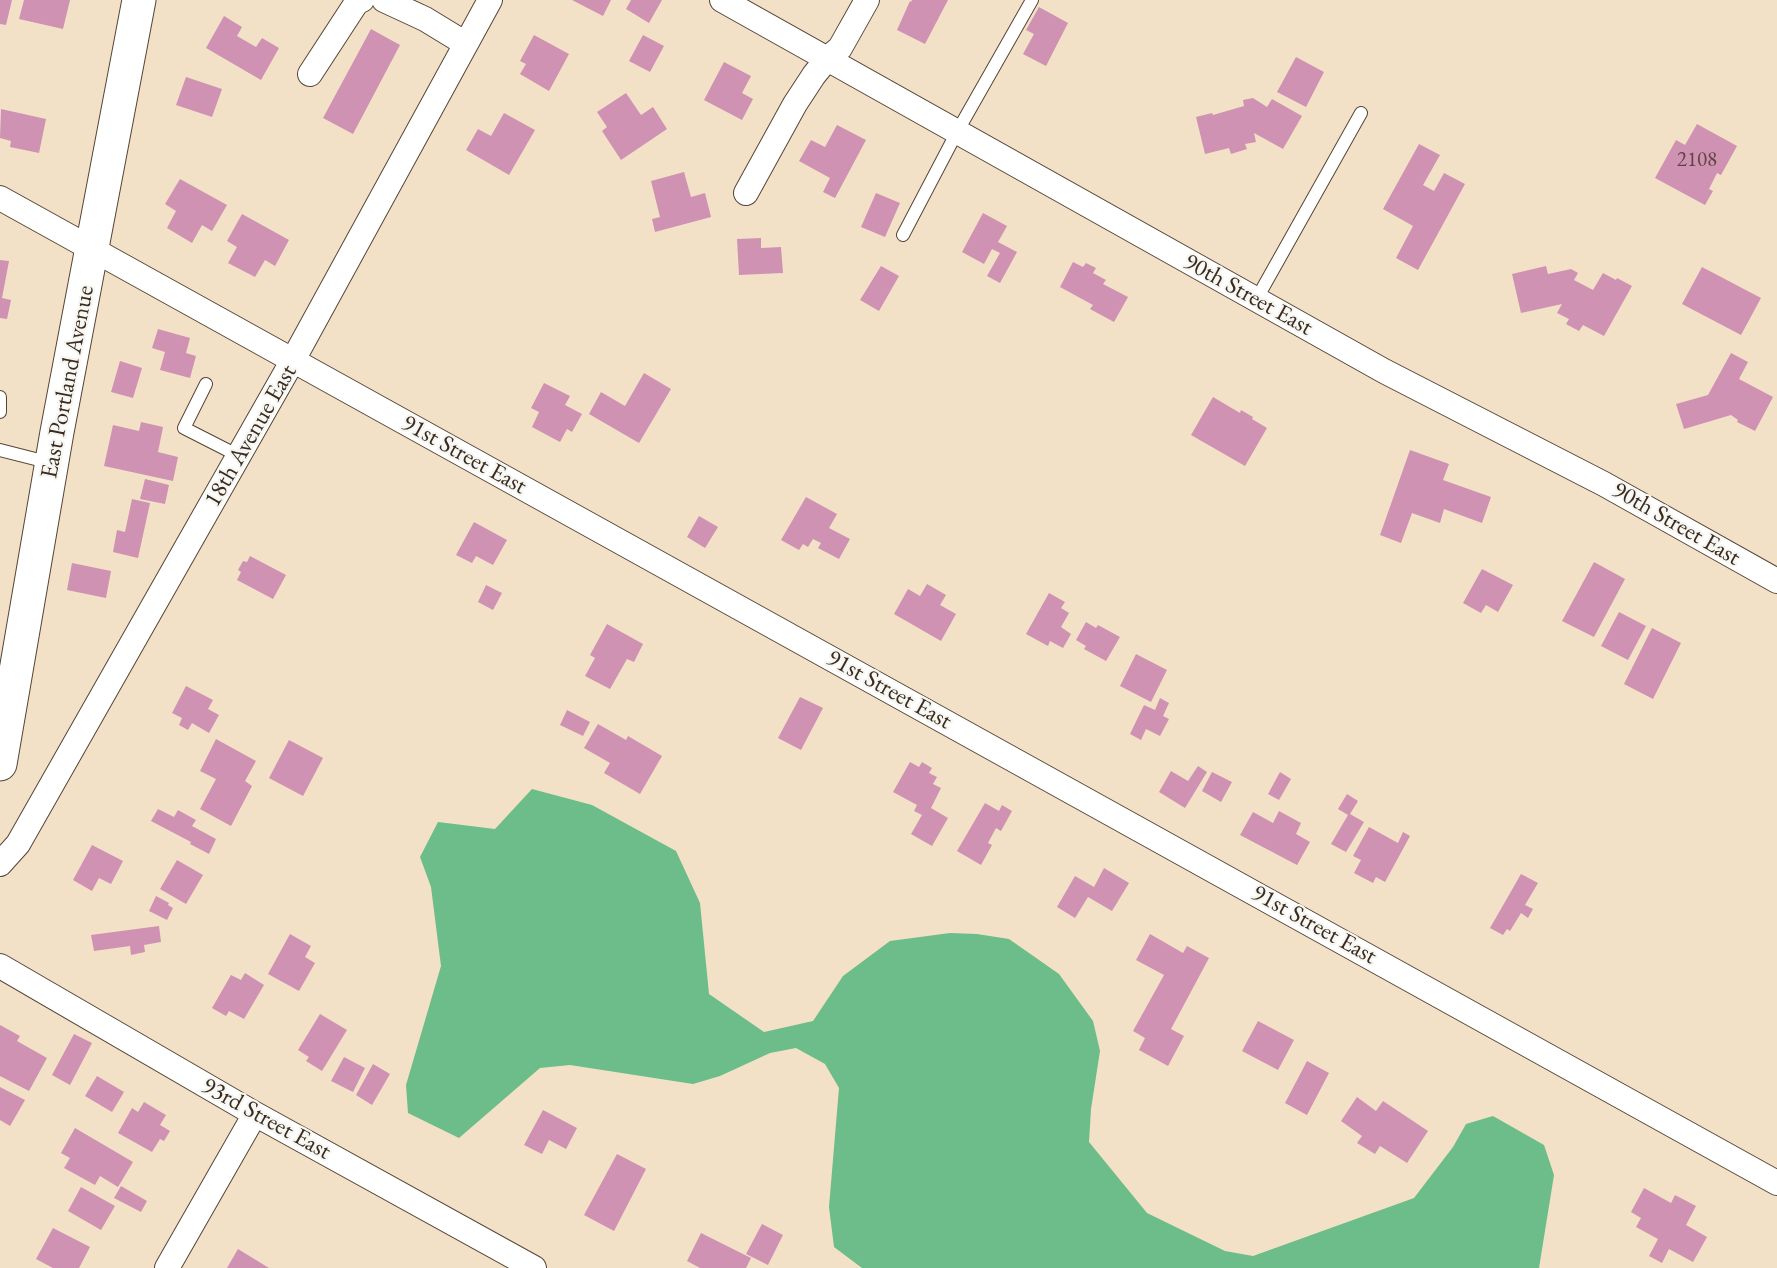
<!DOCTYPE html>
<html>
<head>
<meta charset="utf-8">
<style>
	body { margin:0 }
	canvas { display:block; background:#f2e1c6 }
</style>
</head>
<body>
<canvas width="1777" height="1268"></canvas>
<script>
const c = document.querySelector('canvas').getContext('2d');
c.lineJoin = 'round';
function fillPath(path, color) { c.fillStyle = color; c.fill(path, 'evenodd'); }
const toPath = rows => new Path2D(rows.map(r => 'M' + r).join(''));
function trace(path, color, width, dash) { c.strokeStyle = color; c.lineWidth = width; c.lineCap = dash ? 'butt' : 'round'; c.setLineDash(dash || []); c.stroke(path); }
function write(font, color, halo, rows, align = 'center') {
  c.font = font + ' "EB Garamond",serif'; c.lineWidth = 4.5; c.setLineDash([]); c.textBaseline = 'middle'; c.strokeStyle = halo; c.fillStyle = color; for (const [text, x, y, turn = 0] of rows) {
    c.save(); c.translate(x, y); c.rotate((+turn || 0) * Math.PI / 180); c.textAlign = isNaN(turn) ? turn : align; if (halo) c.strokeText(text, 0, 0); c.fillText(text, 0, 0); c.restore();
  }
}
const forest = toPath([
	[532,789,592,805,676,851,700,903,709,994,764,1032,813,1021,843,976,890,941,950,933,977,934,1009,939,1059,974,1093,1021,1100,1051,1091,1109,1089,1142,1147,1213,1225,1251,1253,1256,1414,1198,1453,1147,1466,1124,1493,1116,1544,1145,1554,1175,1539,1268,862,1268,834,1247,829,1207,839,1088,825,1064,796,1048,770,1053,720,1076,693,1084,570,1065,540,1068,459,1138,408,1113,406,1085,441,966,431,887,420,857,438,822,495,829]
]);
const building = toPath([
	[0,0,12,0,6,25,0,24],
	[24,0,70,0,63,29,19,19],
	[572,0,611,0,603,16],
	[631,0,662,0,649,23,626,9],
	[912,0,948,0,925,44,897,30,910,1,911,2],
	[1039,7,1068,23,1046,66,1023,54,1034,34,1026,30],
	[224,16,242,27,237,36,256,47,262,38,279,48,261,80,206,48],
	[371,29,400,45,353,134,323,118],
	[534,35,569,54,549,91,520,74,526,64,520,61],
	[643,35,664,46,650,72,629,61],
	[1296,57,1324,72,1306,107,1277,92],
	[724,62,751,76,742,93,753,99,742,120,704,100],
	[186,77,222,89,212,117,176,105],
	[626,93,641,115,653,107,667,129,621,160,602,131,607,127,597,112],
	[1253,98,1267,107,1272,99,1302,116,1283,149,1254,133,1256,142,1245,144,1247,149,1231,154,1229,148,1205,154,1196,117,1212,113,1213,115,1244,106,1243,100],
	[1,109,46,119,39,153,10,147,11,141,0,138],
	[504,113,535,130,509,175,466,150,478,129,491,136],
	[1697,124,1737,146,1721,175,1717,173,1709,189,1713,191,1705,205,1655,178,1676,140,1685,145],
	[837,125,866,140,835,198,823,192,830,178,799,161,811,140,825,147],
	[1419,144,1440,155,1423,185,1434,191,1444,173,1465,184,1418,270,1396,258,1413,226,1383,209],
	[684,172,691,197,705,193,711,217,655,232,652,219,660,217,651,181],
	[180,179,227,205,212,231,202,225,192,243,167,228,176,211,165,204],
	[876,193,900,203,885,237,861,227],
	[983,213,1007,226,998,242,1017,252,1000,283,987,276,1000,253,992,249,984,264,962,252],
	[242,214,289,240,275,266,265,260,255,277,228,263,237,247,227,241],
	[761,238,761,248,781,247,783,273,739,275,737,239],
	[0,260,9,261,2,298,11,300,7,319,0,318],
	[1073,262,1083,267,1086,263,1096,268,1093,273,1106,280,1103,284,1128,297,1114,322,1090,309,1093,305,1060,287],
	[881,266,899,276,879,311,860,300],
	[1546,266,1548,274,1571,269,1578,273,1574,280,1593,290,1603,273,1616,280,1617,278,1632,286,1604,336,1583,325,1579,331,1566,324,1569,319,1557,313,1562,304,1521,313,1512,274],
	[1702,267,1761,298,1741,335,1682,304],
	[158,329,190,338,186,353,196,356,190,378,160,370,165,352,152,348],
	[1731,353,1748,362,1739,379,1773,397,1755,431,1737,422,1738,420,1731,415,1684,429,1676,404,1708,395],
	[120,361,142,368,133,398,111,392],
	[644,373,671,389,639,443,589,414,601,392,625,406],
	[544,383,570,396,565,405,582,414,572,432,567,429,560,442,532,427,539,412,531,408],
	[1213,397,1240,413,1241,410,1253,417,1252,419,1267,428,1245,466,1191,435],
	[141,422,163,427,158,452,178,457,173,481,104,466,113,425,139,431],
	[1410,450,1449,464,1443,480,1491,497,1482,523,1444,509,1440,523,1412,513,1401,543,1380,535],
	[145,479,169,485,165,504,140,499],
	[806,497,837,514,829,528,850,539,839,559,818,548,821,543,813,539,808,547,803,544,799,550,781,540],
	[132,499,150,503,138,558,113,552,117,530,125,532],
	[699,516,718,527,705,548,687,537],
	[474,522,507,540,493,565,476,556,472,563,456,555],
	[250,556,286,575,273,599,237,580,241,572,238,570,243,561,247,562],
	[1594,562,1625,579,1594,637,1562,621],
	[72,563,111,571,106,598,67,590],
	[1482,569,1513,585,1498,612,1486,605,1481,613,1463,603],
	[927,584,946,595,940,605,956,614,941,641,894,614,908,589,920,596],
	[486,585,502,593,493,610,478,602],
	[1049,593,1065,602,1061,608,1069,613,1061,627,1071,634,1063,648,1050,641,1048,646,1026,634],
	[1619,612,1646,626,1628,660,1601,646],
	[1086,622,1096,628,1098,625,1120,637,1106,661,1084,649,1086,646,1076,640],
	[607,624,643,644,634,662,627,659,610,689,585,676,595,658,590,655],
	[1652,628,1681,643,1653,699,1624,684],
	[1136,654,1167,670,1151,702,1120,686],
	[186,686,213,700,208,709,219,715,209,733,192,723,188,730,179,725,182,718,172,713],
	[800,697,823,708,801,750,778,738],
	[1160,698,1169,703,1163,716,1169,719,1160,736,1146,729,1141,740,1130,734,1144,705,1155,710],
	[567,710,590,722,583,736,560,725],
	[598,724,626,740,628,736,662,756,640,794,604,773,610,763,584,748],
	[216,739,256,761,245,781,252,786,231,826,200,809,216,779,200,771],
	[289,740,323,758,303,796,269,778],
	[910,762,919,767,922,762,932,768,929,773,937,777,933,784,941,788,931,808,948,818,932,846,911,834,922,815,914,811,917,805,893,792],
	[1198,766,1207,772,1185,808,1159,792,1171,771,1188,781],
	[1212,772,1232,782,1221,802,1202,791],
	[1280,772,1291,779,1279,800,1268,794],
	[1347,794,1358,801,1350,814,1364,822,1346,852,1331,844,1348,815,1338,809],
	[985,803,999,811,1002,805,1012,811,1001,831,996,828,988,843,992,845,981,865,957,851],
	[158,809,174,817,178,810,196,820,192,826,216,839,209,854,190,844,191,842,151,821],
	[1279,811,1301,823,1296,834,1310,842,1297,865,1240,835,1253,812,1273,823],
	[1369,827,1398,843,1403,832,1410,836,1385,882,1376,877,1373,883,1354,873,1361,860,1353,856],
	[92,845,123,861,111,884,99,878,92,891,73,880],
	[177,860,203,875,186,904,160,889],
	[1104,868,1129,883,1112,911,1088,897,1075,918,1057,907,1075,876,1094,887],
	[1521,874,1538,883,1525,905,1533,909,1528,918,1521,913,1510,931,1507,929,1503,935,1490,928],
	[156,896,169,903,168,905,173,908,167,920,149,911],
	[159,926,161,942,144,945,145,952,131,955,130,946,94,951,91,935],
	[290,934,311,946,305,957,315,963,299,991,268,974],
	[1150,934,1183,953,1187,946,1209,958,1171,1029,1184,1036,1168,1066,1139,1050,1145,1038,1133,1031,1164,975,1136,960],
	[245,973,264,985,244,1019,229,1011,226,1016,212,1008,231,975,241,980],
	[320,1014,347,1030,322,1071,306,1061,309,1057,298,1050],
	[1258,1021,1294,1040,1278,1070,1242,1051],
	[0,1025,20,1036,17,1041,47,1058,29,1091,0,1076],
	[74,1034,92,1043,70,1085,52,1075],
	[344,1057,365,1068,353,1092,331,1081],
	[1307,1061,1329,1073,1307,1115,1285,1103],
	[373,1064,390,1074,372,1105,356,1095],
	[97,1076,124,1092,112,1112,85,1096],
	[0,1087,25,1100,10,1126,0,1120],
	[1357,1097,1376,1111,1383,1101,1428,1131,1407,1163,1380,1146,1375,1154,1357,1143,1362,1136,1341,1121],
	[144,1102,166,1115,160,1125,170,1131,164,1141,160,1139,152,1152,118,1133,132,1108,138,1112],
	[543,1110,577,1128,566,1149,549,1140,542,1154,524,1145],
	[75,1128,133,1162,118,1187,100,1176,95,1185,64,1168,70,1158,61,1153],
	[617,1154,646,1169,614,1231,584,1215],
	[121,1186,147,1201,141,1212,114,1198],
	[81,1187,115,1206,101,1230,68,1211],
	[1644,1188,1671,1203,1675,1195,1696,1206,1686,1225,1707,1237,1693,1262,1669,1249,1662,1263,1649,1256,1658,1239,1636,1227,1641,1218,1631,1212],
	[762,1224,783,1235,768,1265,746,1254],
	[53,1228,90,1247,79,1268,53,1268,36,1259],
	[701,1233,751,1258,746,1268,700,1268,687,1261],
	[238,1249,269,1268,227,1268]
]);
const service = toPath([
	[903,235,957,132,1032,0],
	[1256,300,1361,113],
	[206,384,184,428,239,456],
	[0,397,0,412],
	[0,450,51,463]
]);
const minor = toPath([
	[384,0,425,19,466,44],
	[722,0,1384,371,1604,484,1777,581],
	[310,74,357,2,362,0],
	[746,193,795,104,814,75,827,59,840,48,867,0],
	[0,198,1777,1183],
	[0,864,18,844,293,360,490,0],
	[0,966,255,1114,534,1268],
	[167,1268,255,1114]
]);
const secondary = toPath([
	[0,764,57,432,139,0]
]);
const numberNames = [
	["2108",1697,160]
];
const streetNames = [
	["90th Street East",1248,295,29],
	["East Portland Avenue",68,382,-79],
	["18th Avenue East",251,436,-60],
	["91st Street East",464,455,29],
	["90th Street East",1676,524,30],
	["91st Street East",889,690,29],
	["91st Street East",1314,925,29],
	["93rd Street East",266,1119,29]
];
fillPath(forest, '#6cbd89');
fillPath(building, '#cf92b3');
trace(service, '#564537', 14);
trace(minor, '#564537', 26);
trace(secondary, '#564537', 35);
trace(service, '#fff', 12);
trace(minor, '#fff', 24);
trace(secondary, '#fff', 33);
write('21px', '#604443', null, numberNames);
write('24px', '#3b2a1e', '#f6f6f2', streetNames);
</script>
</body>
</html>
